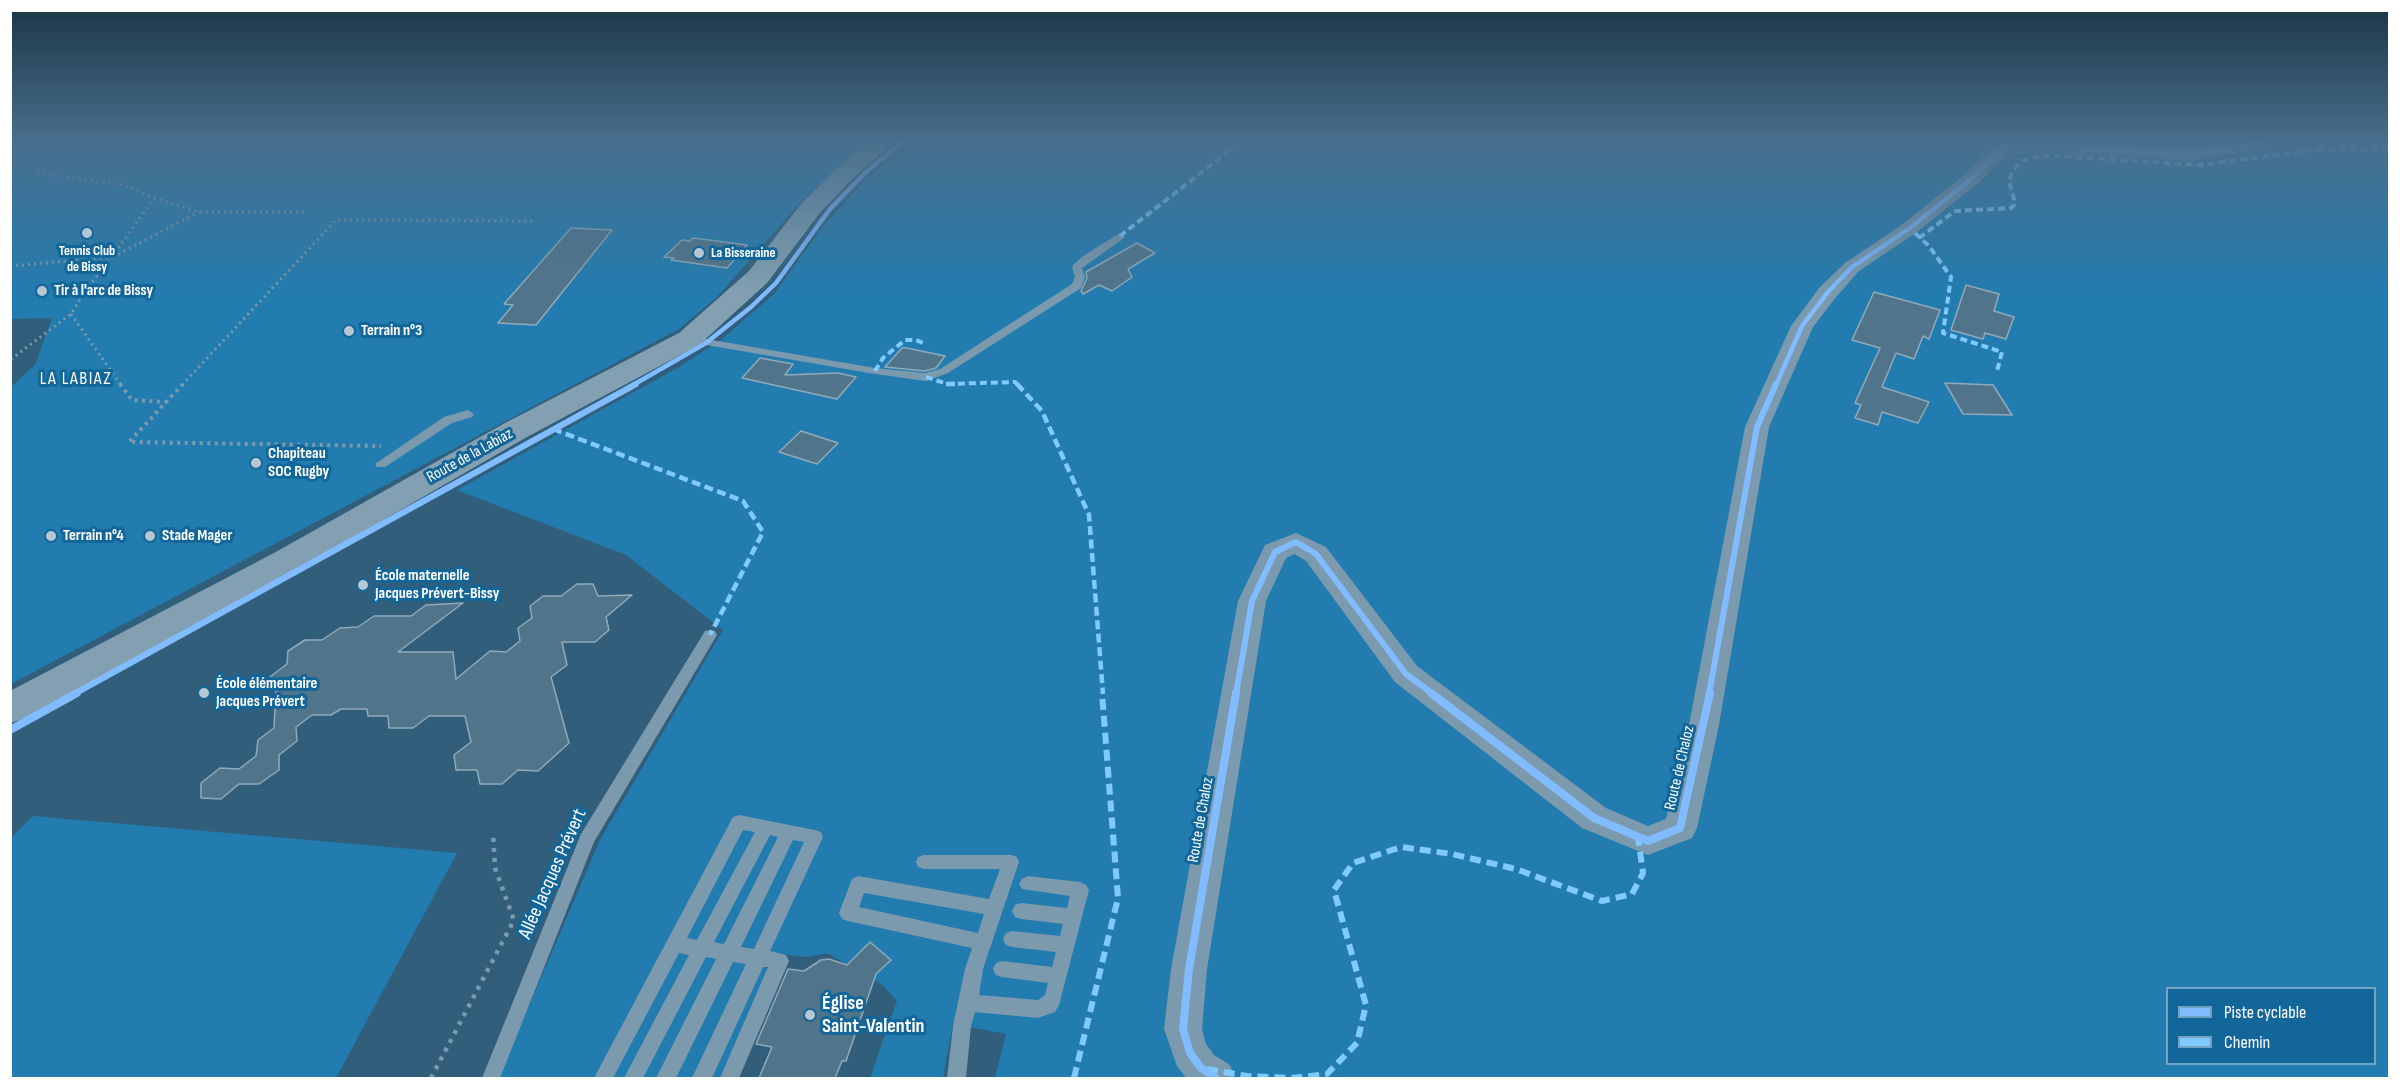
<!DOCTYPE html>
<html>
<head>
<meta charset="utf-8">
<style>
	body { margin:0 }
	#map { position:relative; width:2400px; height:1089px; overflow:hidden; background:#315f7b; font-family:"Sofia Sans Condensed",sans-serif }
	canvas { display:block }
	.frame { position:absolute; inset:0; border:12px solid #fff; pointer-events:none }
	.legend { position:absolute; left:2166px; top:987px; width:210px; height:78px; box-sizing:border-box; background:#12669a; border:2px solid #71a3c2; margin:0; padding:8px 10px; list-style:none; font-size:18px; color:#fff }
	.legend li { display:flex; align-items:center; gap:12px; height:30px }
	.legend b { width:30px; border:2px solid #71a3c2 }
</style>
</head>
<body>
<div id="map">
<canvas width="2400" height="1089"></canvas>
<div class="frame"></div>
<ul class="legend">
<li><b style="height:8px;background:#80bcff"></b>Piste cyclable</li>
<li><b style="height:8px;background:#80caff"></b>Chemin</li>
</ul>
</div>
<script>
const c = document.querySelector('canvas').getContext('2d');
c.lineJoin = 'round';
function fillPath(path, color) { c.fillStyle = color; c.fill(path, 'evenodd'); }
const toPath = rows => new Path2D(rows.map(r => 'M' + r).join(''));
function trace(path, color, width, dash) { c.strokeStyle = color; c.lineWidth = width; c.lineCap = dash ? 'butt' : 'round'; c.setLineDash(dash || []); c.stroke(path); }
function write(font, color, halo, rows, align = 'center') {
  c.font = font + ' "Sofia Sans Condensed",sans-serif'; c.lineWidth = 6; c.setLineDash([]); c.textBaseline = 'middle'; c.strokeStyle = halo; c.fillStyle = color; for (const [text, x, y, turn = 0] of rows) {
    c.save(); c.translate(x, y); c.rotate((+turn || 0) * Math.PI / 180); c.textAlign = isNaN(turn) ? turn : align; if (halo) c.strokeText(text, 0, 0); c.fillText(text, 0, 0); c.restore();
  }
}
const green = toPath([
	[11,143,865,143,801,202,717,297,679,329,11,684,11,387,35,365,52,318,11,319],
	[912,143,2389,143,2389,1078,995,1078,1006,1034,953,1024,943,1078,870,1078,897,1001,883,985,827,953,807,957,770,953,764,965,771,973,725,1078,498,1078,600,840,723,630,626,555,457,490,679,367,722,339,774,294,821,229,865,180],
	[2168,988,2374,988,2374,1064,2168,1064],
	[33,816,457,853,336,1078,11,1078,11,838]
]);
const building = toPath([
	[571,228,612,230,536,325,498,323,513,305,504,304,571,228],
	[693,238,747,245,727,268,671,260,674,258,664,257,682,240,690,241,693,238],
	[1137,243,1155,253,1128,269,1132,277,1112,291,1099,285,1083,294,1081,291,1087,278,1086,272,1137,243],
	[1966,285,1999,294,1994,311,2014,317,2006,339,1985,333,1983,339,1951,330,1966,285],
	[1874,292,1940,310,1929,339,1923,336,1914,359,1896,353,1882,387,1929,402,1918,423,1882,412,1878,425,1855,418,1861,405,1855,403,1880,348,1852,340,1874,292],
	[902,348,907,348,945,356,936,368,925,371,885,367,902,348],
	[760,358,793,364,785,375,838,373,856,377,837,399,742,378,760,358],
	[1945,383,1993,385,2012,415,1963,414,1945,383],
	[801,431,838,443,817,464,779,452,801,431],
	[577,584,593,584,598,596,632,595,606,617,609,630,595,642,562,642,567,665,551,677,569,743,538,771,518,770,502,784,480,784,477,770,456,770,454,755,471,742,465,716,429,716,413,728,389,728,388,716,368,716,367,709,341,709,331,715,312,715,296,727,297,741,279,755,279,770,259,784,239,784,221,799,201,798,201,783,220,768,239,769,256,756,258,740,274,728,276,689,254,689,287,664,288,651,305,640,322,640,340,628,358,627,374,616,411,616,426,605,463,603,398,652,453,652,456,679,490,651,506,652,520,641,518,628,532,618,530,606,543,596,561,596,577,584],
	[870,942,891,960,876,974,846,1061,842,1061,835,1078,759,1078,772,1047,756,1044,788,969,804,971,821,960,829,959,847,965,870,942]
]);
const pathFar2 = toPath([
	[37,173,124,185,154,198,112,257],
	[154,198,199,212,304,212],
	[113,257,199,212],
	[10,266,112,257,85,291,71,314,10,360],
	[71,314,121,385],
	[182,385,336,220,534,221]
]);
const pathFar1 = toPath([
	[120,384,132,400,166,402],
	[183,384,129,442,381,446]
]);
const path = toPath([
	[431,1078,514,920,495,868,493,832]
]);
const service = toPath([
	[2380,143,2390,143,2390,146,2382,145,2380,143],
	[1120,233,1125,236,1124,238,1082,268,1085,277,1081,288,948,373,926,381,875,374,689,342,683,339,689,336,875,368,925,373,940,369,1072,284,1075,277,1072,267,1073,265,1083,256,1120,233],
	[468,410,474,414,472,417,452,423,385,467,377,467,375,464,444,417,468,410],
	[710,630,715,631,717,635,594,842,500,1078,482,1078,581,834,705,631,710,630],
	[739,815,815,830,821,832,823,837,770,951,786,955,789,961,739,1078,720,1078,768,967,763,967,712,1078,692,1078,746,964,733,962,676,1078,656,1078,716,959,706,957,643,1078,624,1078,689,955,679,953,613,1078,594,1078,733,817,739,815],
	[743,830,755,832,697,940,687,938,743,830],
	[770,835,778,837,724,944,714,942,770,835],
	[793,840,804,842,754,949,741,947,793,840],
	[924,855,1011,855,1017,857,1019,862,983,969,979,995,1038,1000,1045,995,1048,983,1002,977,996,975,993,969,996,963,1002,961,1052,967,1056,952,1012,947,1006,945,1003,939,1006,933,1012,931,1060,936,1063,924,1021,919,1015,917,1012,911,1015,905,1021,903,1067,908,1070,896,1022,889,1019,884,1022,879,1028,876,1080,882,1086,885,1089,890,1059,1005,1055,1012,1038,1018,975,1012,971,1026,966,1078,947,1078,953,1026,965,969,972,948,848,921,842,919,839,913,852,879,858,876,989,899,1000,869,924,869,918,867,916,862,918,857,924,855],
	[864,893,984,914,978,933,859,907,864,893]
]);
const minor = toPath([
	[1996,143,2079,143,2191,149,2230,143,2270,143,2268,147,2261,149,2191,161,2059,153,2008,153,1978,183,1917,232,1859,271,1836,297,1813,327,1769,427,1719,725,1697,828,1692,838,1648,855,1582,828,1395,682,1306,561,1295,554,1286,558,1266,601,1207,969,1202,1029,1206,1044,1214,1055,1230,1065,1235,1078,1186,1078,1177,1066,1164,1029,1171,969,1238,601,1265,545,1296,533,1326,547,1417,666,1606,808,1648,826,1666,819,1689,725,1745,427,1791,326,1820,287,1845,263,1903,224,1964,175,1996,143]
]);
const secondary = toPath([
	[868,143,892,143,852,179,819,214,767,283,699,345,527,437,298,569,23,719,10,723,10,691,274,553,505,423,679,333,749,271,801,204,836,169,868,143]
]);
const quietFar2 = toPath([
	[1915,233,1929,246,1951,277,1943,333,2002,352,1997,371],
	[1120,236,1239,143],
	[1919,238,1955,211,2011,208,2014,205,2014,199,2009,181,2013,170,2022,161,2035,157,2056,156,2200,165,2324,149,2390,149],
	[875,371,883,358,905,340,916,340,923,343],
	[926,377,947,384,1015,382,1018,385]
]);
const quietFar1 = toPath([
	[946,384,958,384],
	[1017,384,1042,411,1089,515,1103,694],
	[553,429,743,501,763,532,710,635]
]);
const quiet = toPath([
	[1207,1069,1247,1076,1292,1078,1327,1074,1357,1043,1366,1005,1334,890,1353,863,1401,847,1452,854,1516,869,1602,901,1632,894,1643,873,1638,837],
	[1074,1078,1118,898,1102,693]
]);
const cyclewayFar2 = toPath([
	[633,385,706,343,751,307,776,283,830,209,866,172,901,143],
	[1776,385,1802,326,1828,292,1852,267,1910,228,1971,179,2003,147,2059,147,2191,155,2261,143]
]);
const cyclewayFar1 = toPath([
	[74,694,636,384],
	[1236,694,1252,601,1275,552,1296,542,1316,554,1406,674,1433,694],
	[1709,694,1757,427,1776,384]
]);
const cycleway = toPath([
	[1431,693,1594,818,1648,841,1680,828,1710,693],
	[10,730,77,693],
	[1216,1078,1201,1068,1190,1053,1183,1029,1189,969,1236,693]
]);
const markers = [
	[87,233,6,"#b7c7d1"],
	[699,253,6,"#b7c7d1"],
	[42,291,6,"#b7c7d1"],
	[349,331,6,"#b7c7d1"],
	[256,463,6,"#b7c7d1"],
	[51,536,6,"#b7c7d1"],
	[150,536,6,"#b7c7d1"],
	[363,585,6,"#b7c7d1"],
	[204,693,6,"#b7c7d1"],
	[810,1015,6,"#b7c7d1"]
];
const farPoinames = [
	["Tennis Club",87,251],
	["de Bissy",87,267],
	["La Bisseraine",711,253,"left"]
];
const poiNames = [
	["Tir à l'arc de Bissy",54,291],
	["Terrain n°3",361,331],
	["Chapiteau",268,454],
	["SOC Rugby",268,472],
	["Terrain n°4",63,536],
	["Stade Mager",162,536],
	["École maternelle",375,576],
	["Jacques Prévert-Bissy",375,594],
	["École élémentaire",216,684],
	["Jacques Prévert",216,702]
];
const streetNames = [
	["Route de la Labiaz",470,456,-29],
	["Route de Chaloz",1680,768,-77],
	["Route de Chaloz",1201,820,-80]
];
const neighbourhoodNames = [
	["LA LABIAZ",76,379]
];
const nearStreetnames = [
	["Allée Jacques Prévert",553,874,-66]
];
const nearPoinames = [
	["Église",822,1004],
	["Saint-Valentin",822,1027]
];
fillPath(green, '#237caf');
fillPath(building, '#50758b');
trace(building, '#90aaba', 1.5);
trace(pathFar2, '#7c9aad', 3, [2, 4]);
trace(pathFar1, '#7c9aad', 4, [3, 4.5]);
trace(path, '#7c9aad', 4.5, [4, 6]);
fillPath(service, '#7c9aad');
fillPath(minor, '#7c9aad');
fillPath(secondary, '#83a0b2');
trace(quietFar2, '#80caff', 4, [7, 4]);
trace(quietFar1, '#80caff', 4.5, [9, 4.5]);
trace(quiet, '#80caff', 6, [11, 6]);
trace(cyclewayFar2, '#80bcff', 4.5);
trace(cyclewayFar1, '#80bcff', 6);
trace(cycleway, '#80bcff', 8);
const sky = c.createLinearGradient(0, 0, 0, 295);
sky.addColorStop(0, '#1b3444');
sky.addColorStop(0.48, '#486f8d');
sky.addColorStop(1, '#486f8d00');
c.fillStyle = sky;
c.fillRect(0, 0, 2400, 295);
for (const [x, y, r, color] of markers) { const dot = new Path2D(); dot.arc(x, y, r, 0, 2 * Math.PI); c.fillStyle = color; c.fill(dot); trace(dot, '#12669a', 2); }
write('bold 14px', '#fff', '#12669a', farPoinames);
write('bold 16px', '#fff', '#12669a', poiNames, 'left');
write('16px', '#fff', '#12669a', streetNames);
c.letterSpacing = '1.5px';
write('18px', '#fff', '#12669a', neighbourhoodNames);
c.letterSpacing = '0px';
write('20px', '#fff', '#12669a', nearStreetnames);
write('bold 20px', '#fff', '#12669a', nearPoinames, 'left');
</script>
</body>
</html>
